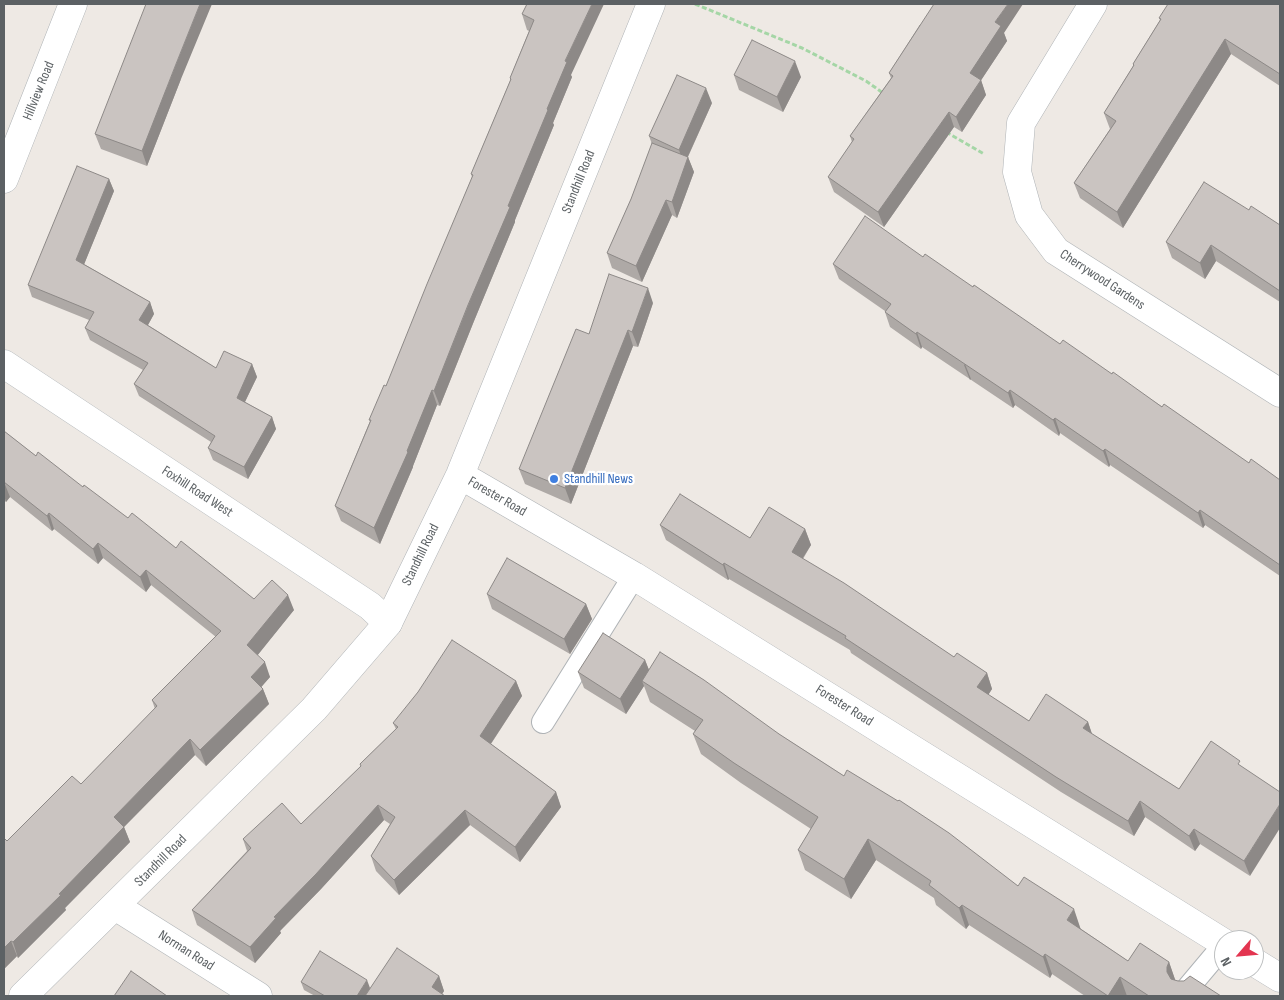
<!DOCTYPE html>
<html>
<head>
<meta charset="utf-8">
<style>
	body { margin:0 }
	#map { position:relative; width:1284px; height:1000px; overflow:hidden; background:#eee9e4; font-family:"Sofia Sans Condensed",sans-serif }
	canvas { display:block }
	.frame { position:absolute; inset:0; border:5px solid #5c6164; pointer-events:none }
	.north { position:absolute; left:1214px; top:930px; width:50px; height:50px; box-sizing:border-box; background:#fff; border:1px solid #bec0c1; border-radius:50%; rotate:243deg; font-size:14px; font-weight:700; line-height:20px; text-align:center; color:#5c6164 }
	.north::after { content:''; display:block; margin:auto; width:18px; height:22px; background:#e33550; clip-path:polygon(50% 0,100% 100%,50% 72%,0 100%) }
</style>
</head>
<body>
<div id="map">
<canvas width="1284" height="1000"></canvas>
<div class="frame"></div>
<div class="north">N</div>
</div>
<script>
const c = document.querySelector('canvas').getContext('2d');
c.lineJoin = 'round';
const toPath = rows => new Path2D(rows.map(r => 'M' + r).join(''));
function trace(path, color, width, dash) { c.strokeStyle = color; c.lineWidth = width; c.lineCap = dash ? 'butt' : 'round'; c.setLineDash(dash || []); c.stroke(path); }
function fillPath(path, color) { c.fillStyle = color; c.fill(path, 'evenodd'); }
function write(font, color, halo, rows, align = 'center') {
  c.font = font + ' "Sofia Sans Condensed",sans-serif'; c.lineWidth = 4.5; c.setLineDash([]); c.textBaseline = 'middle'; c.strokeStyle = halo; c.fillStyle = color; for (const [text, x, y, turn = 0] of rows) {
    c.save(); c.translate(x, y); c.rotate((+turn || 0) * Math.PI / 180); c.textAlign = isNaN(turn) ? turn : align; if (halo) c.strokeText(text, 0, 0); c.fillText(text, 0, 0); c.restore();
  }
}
const path = toPath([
	[695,4,802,48,866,81,883,93],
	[946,132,984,154]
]);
const lane = toPath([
	[543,722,634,576],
	[1187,989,1224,945]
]);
const street = toPath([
	[1093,4,1021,123,1017,172,1029,215,1056,251,1280,393],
	[4,179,73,4],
	[460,475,634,576,1224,943],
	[115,906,258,996],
	[1254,962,1280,978],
	[23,996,314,709,388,623,460,475,651,4]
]);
const secondary = toPath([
	[4,364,370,606,388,623]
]);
const wall = toPath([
	[527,4,572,77,553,123,554,125,515,220,515,222,474,321,440,406,437,405,413,466,413,467,380,544,341,521,335,506,370,421,369,420,386,386,472,177,471,174,510,81,510,78,529,31,527,30,522,14],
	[1280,4,1280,86,1231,54,1123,228,1080,198,1074,183,1110,129,1104,113,1133,66,1133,64,1160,20,1159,18],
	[919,25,1004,33,1007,41,981,80,986,95,962,132,954,127,884,227,834,192,828,177,852,142,850,136,891,78,889,73,919,26],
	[734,75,801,77,783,112,739,90],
	[181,79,147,166,101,149,95,134],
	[712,103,688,157,694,172,677,218,672,215,642,282,612,268,607,253,631,199,652,144,649,136],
	[109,179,114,191,84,264,150,302,154,314,148,325,216,368,252,364,257,377,245,402,272,417,276,429,248,479,213,460,208,448,211,442,139,396,134,384,143,370,90,340,85,328,89,320,32,297,28,285],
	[1249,210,1280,225,1280,302,1216,261,1205,279,1172,258,1166,242],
	[923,257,973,287,1060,344,1112,374,1249,463,1280,480,1280,576,1205,525,1203,528,1110,465,1109,467,1060,433,1059,436,1015,405,1013,408,922,347,921,349,890,327,885,312,885,311,839,279,833,264],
	[653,303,638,347,633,346,571,504,525,484,519,469,589,334],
	[4,431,36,456,128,518,176,548,254,599,294,610,257,655,270,677,261,687,263,689,269,704,206,766,195,755,124,827,130,842,65,908,66,910,18,958,17,956,4,969,4,838,7,841,81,784,155,709,152,700,216,637,151,585,146,592,103,558,98,564,54,529,52,531,10,497,6,502,4,500],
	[660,525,750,538,805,529,811,545,803,559,954,657,987,673,992,689,988,695,1029,721,1088,722,1092,734,1179,789,1211,741,1250,876,1200,844,1195,851,1145,817,1134,836,1061,792,851,653,850,650,729,579,728,580,666,540],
	[487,594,586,604,592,619,570,654,492,609],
	[645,660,649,670,779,734,844,776,1018,886,1128,961,1169,962,1175,980,1221,996,1085,996,1052,974,1050,978,969,925,966,929,936,905,934,898,876,860,851,899,805,870,798,850,811,829,741,783,701,754,693,734,695,731,650,702,644,686,626,714,584,688,578,672],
	[516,681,522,696,491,744,556,792,561,807,520,862,470,825,399,895,376,871,371,856,390,824,384,820,321,889,280,931,281,933,255,963,197,925,192,910,247,851,243,839,301,824,361,766,360,764,396,729,393,723],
	[439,976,444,991,442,994,445,996,315,996,304,990,301,982,370,988]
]);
const shadedWall = toPath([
	[200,4,212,4,181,79,147,166,142,151,176,64],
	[592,4,604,4,571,75,572,77,553,123,554,125,515,220,515,222,474,321,440,406,434,391,547,109,565,61],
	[1008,4,1023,4,1004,33,1007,41,976,88,970,73,995,22],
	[1225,39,1231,54,1123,228,1117,212],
	[795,61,801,77,783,112,777,97],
	[981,80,986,95,962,132,956,117],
	[706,88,712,103,684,165,679,150],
	[949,112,954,127,884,227,878,212],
	[688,157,694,172,677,218,672,202],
	[109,179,114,191,81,272,76,260],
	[666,200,672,215,642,282,636,266],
	[1211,245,1216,261,1205,279,1200,263],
	[648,288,653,303,638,347,632,332],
	[150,302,154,314,144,332,139,320],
	[628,330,633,346,571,504,565,488],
	[917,332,922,347,921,349,916,334],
	[252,364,257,377,241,410,237,398],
	[965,364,971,379,970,380,964,365],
	[432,390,437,405,413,466,413,467,380,544,374,528],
	[1010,390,1015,405,1013,408,1008,393],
	[272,417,276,429,248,479,244,467],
	[1055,418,1060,433,1059,436,1053,420],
	[1105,449,1110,465,1109,467,1103,451],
	[4,482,10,497,6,502,4,495],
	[1200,510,1205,525,1203,528,1198,513],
	[49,513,54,529,52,531,47,516],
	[805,529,811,545,797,567,792,552],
	[98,543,103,558,98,564,93,549],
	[724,563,729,579,728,580,723,565],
	[146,570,151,585,146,592,140,577],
	[288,595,294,610,253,661,247,645],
	[586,604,592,619,570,654,564,639],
	[645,660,651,675,642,681,644,686,626,714,620,699],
	[265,662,270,677,257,692,251,677],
	[987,673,992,689,983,703,977,687],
	[516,681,522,696,486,751,480,736],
	[263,689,269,704,206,766,200,750],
	[1088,722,1093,737,1083,728],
	[190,739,195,755,124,827,130,842,65,908,66,910,18,958,13,942,114,817],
	[556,792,561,807,520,862,515,847],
	[1140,801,1145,817,1134,836,1128,821],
	[1280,804,1280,828,1250,876,1244,861],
	[378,805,384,820,321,889,280,931,281,933,255,963,250,947,274,917],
	[465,810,470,825,399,895,394,880],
	[1194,829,1200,844,1195,851,1189,836],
	[868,839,876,860,851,899,844,879],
	[962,905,969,925,966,929,959,908],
	[1074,909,1081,930,1067,920],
	[11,941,17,956,4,969,4,948],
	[1045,954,1052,974,1050,978,1043,957],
	[1169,962,1176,982,1174,987,1167,972,1167,967],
	[439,976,444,991,441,996,432,987],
	[1120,977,1127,996,1108,996],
	[367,980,370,988,365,996,357,996]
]);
const building = toPath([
	[146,4,200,4,176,64,142,151,95,134,146,4],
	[527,4,592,4,565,61,567,62,547,109,548,110,508,206,510,207,468,305,434,391,432,390,407,451,408,452,374,528,335,506,371,420,369,420,384,385,386,386,427,284,473,175,471,174,511,79,510,78,534,20,522,14,527,4],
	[934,4,1008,4,995,22,1001,26,970,73,981,80,956,117,949,112,878,212,828,177,854,139,850,136,893,76,889,73,934,4],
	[1168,4,1280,4,1280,74,1225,39,1117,212,1074,183,1116,121,1104,113,1134,65,1133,64,1161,19,1159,18,1168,4],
	[752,40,795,61,777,97,734,75,752,40],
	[677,75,706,88,679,150,649,136,677,75],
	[652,143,688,157,672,202,666,200,636,266,607,253,631,199,652,143],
	[77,166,109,179,76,260,150,302,139,320,216,368,224,351,252,364,237,398,272,417,244,467,208,448,215,436,134,384,148,363,85,328,94,312,28,285,77,166],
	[1204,182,1249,210,1251,206,1280,225,1280,291,1211,245,1200,263,1166,242,1204,182],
	[865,216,923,257,925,254,973,287,974,285,1060,344,1063,340,1112,374,1113,372,1162,407,1164,404,1249,463,1251,459,1280,480,1280,565,1200,510,1198,513,1105,449,1103,451,1055,418,1053,420,1010,390,1008,393,917,332,916,334,885,312,891,304,833,264,865,216],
	[609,274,648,288,632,332,628,330,565,488,519,469,576,329,589,334,609,274],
	[4,431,36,456,38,452,83,487,84,485,128,518,132,513,176,548,181,541,254,599,272,580,288,595,247,645,265,662,251,677,263,689,200,750,190,739,114,817,124,827,59,894,61,895,13,942,11,941,4,948,4,838,7,841,72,776,81,784,157,706,152,700,221,631,146,570,140,577,98,543,93,549,49,513,47,516,4,482,4,431],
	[680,494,750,538,769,507,805,529,792,552,844,583,954,657,957,653,987,673,977,687,1029,721,1046,694,1088,722,1083,728,1179,789,1211,741,1240,761,1238,764,1280,792,1280,804,1244,861,1194,829,1189,836,1140,801,1128,821,1056,777,845,638,846,636,724,563,723,565,660,525,680,494],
	[507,558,586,604,564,639,487,594,507,558],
	[603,633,645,660,620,699,578,672,603,633],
	[452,640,516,681,480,736,556,792,515,847,465,810,394,880,371,856,395,817,378,805,316,874,274,917,276,918,250,947,192,910,251,848,243,839,282,803,301,824,361,766,360,764,398,727,393,723,418,692,452,640],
	[660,652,704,680,779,734,844,776,847,770,898,801,899,800,949,833,1018,886,1024,877,1074,909,1067,920,1128,961,1140,943,1169,962,1167,967,1167,972,1171,979,1178,981,1184,981,1190,976,1221,996,1149,996,1120,977,1108,996,1045,954,1043,957,962,905,959,908,929,885,931,881,868,839,844,879,798,850,818,817,734,763,693,734,703,720,642,681,660,652],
	[397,948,439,976,432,987,445,996,365,996,397,948],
	[320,951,367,980,357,996,325,996,301,982,320,951],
	[131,971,167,996,114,996,131,971]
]);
const markers = [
	[554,479,5,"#3f7fe0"]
];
const streetNames = [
	["Hillview Road",39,91,-68],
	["Standhill Road",579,182,-68],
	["Cherrywood Gardens",1102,280,33],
	["Foxhill Road West",197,492,33],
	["Forester Road",497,497,30],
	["Standhill Road",421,555,-64],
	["Forester Road",844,706,32],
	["Standhill Road",161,861,-45],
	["Norman Road",186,951,32]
];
const shopNames = [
	["Standhill News",564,479]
];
trace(lane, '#afb3b6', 24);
trace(street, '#afb3b6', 29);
trace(secondary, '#b0b5b8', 29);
trace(path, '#a5d6a6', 3, [5, 2.5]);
trace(lane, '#fff', 22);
trace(street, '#fff', 28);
trace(secondary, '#fff', 28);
fillPath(wall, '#aea9a6');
fillPath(shadedWall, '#8d8987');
fillPath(building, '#cac4c1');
trace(building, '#8d8987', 1);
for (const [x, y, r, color] of markers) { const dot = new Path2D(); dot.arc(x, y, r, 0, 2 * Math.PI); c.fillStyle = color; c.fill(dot); trace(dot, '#fff', 2); }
write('14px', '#5c6164', '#fff', streetNames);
write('14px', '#366cbe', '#fff', shopNames, 'left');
</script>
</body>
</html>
